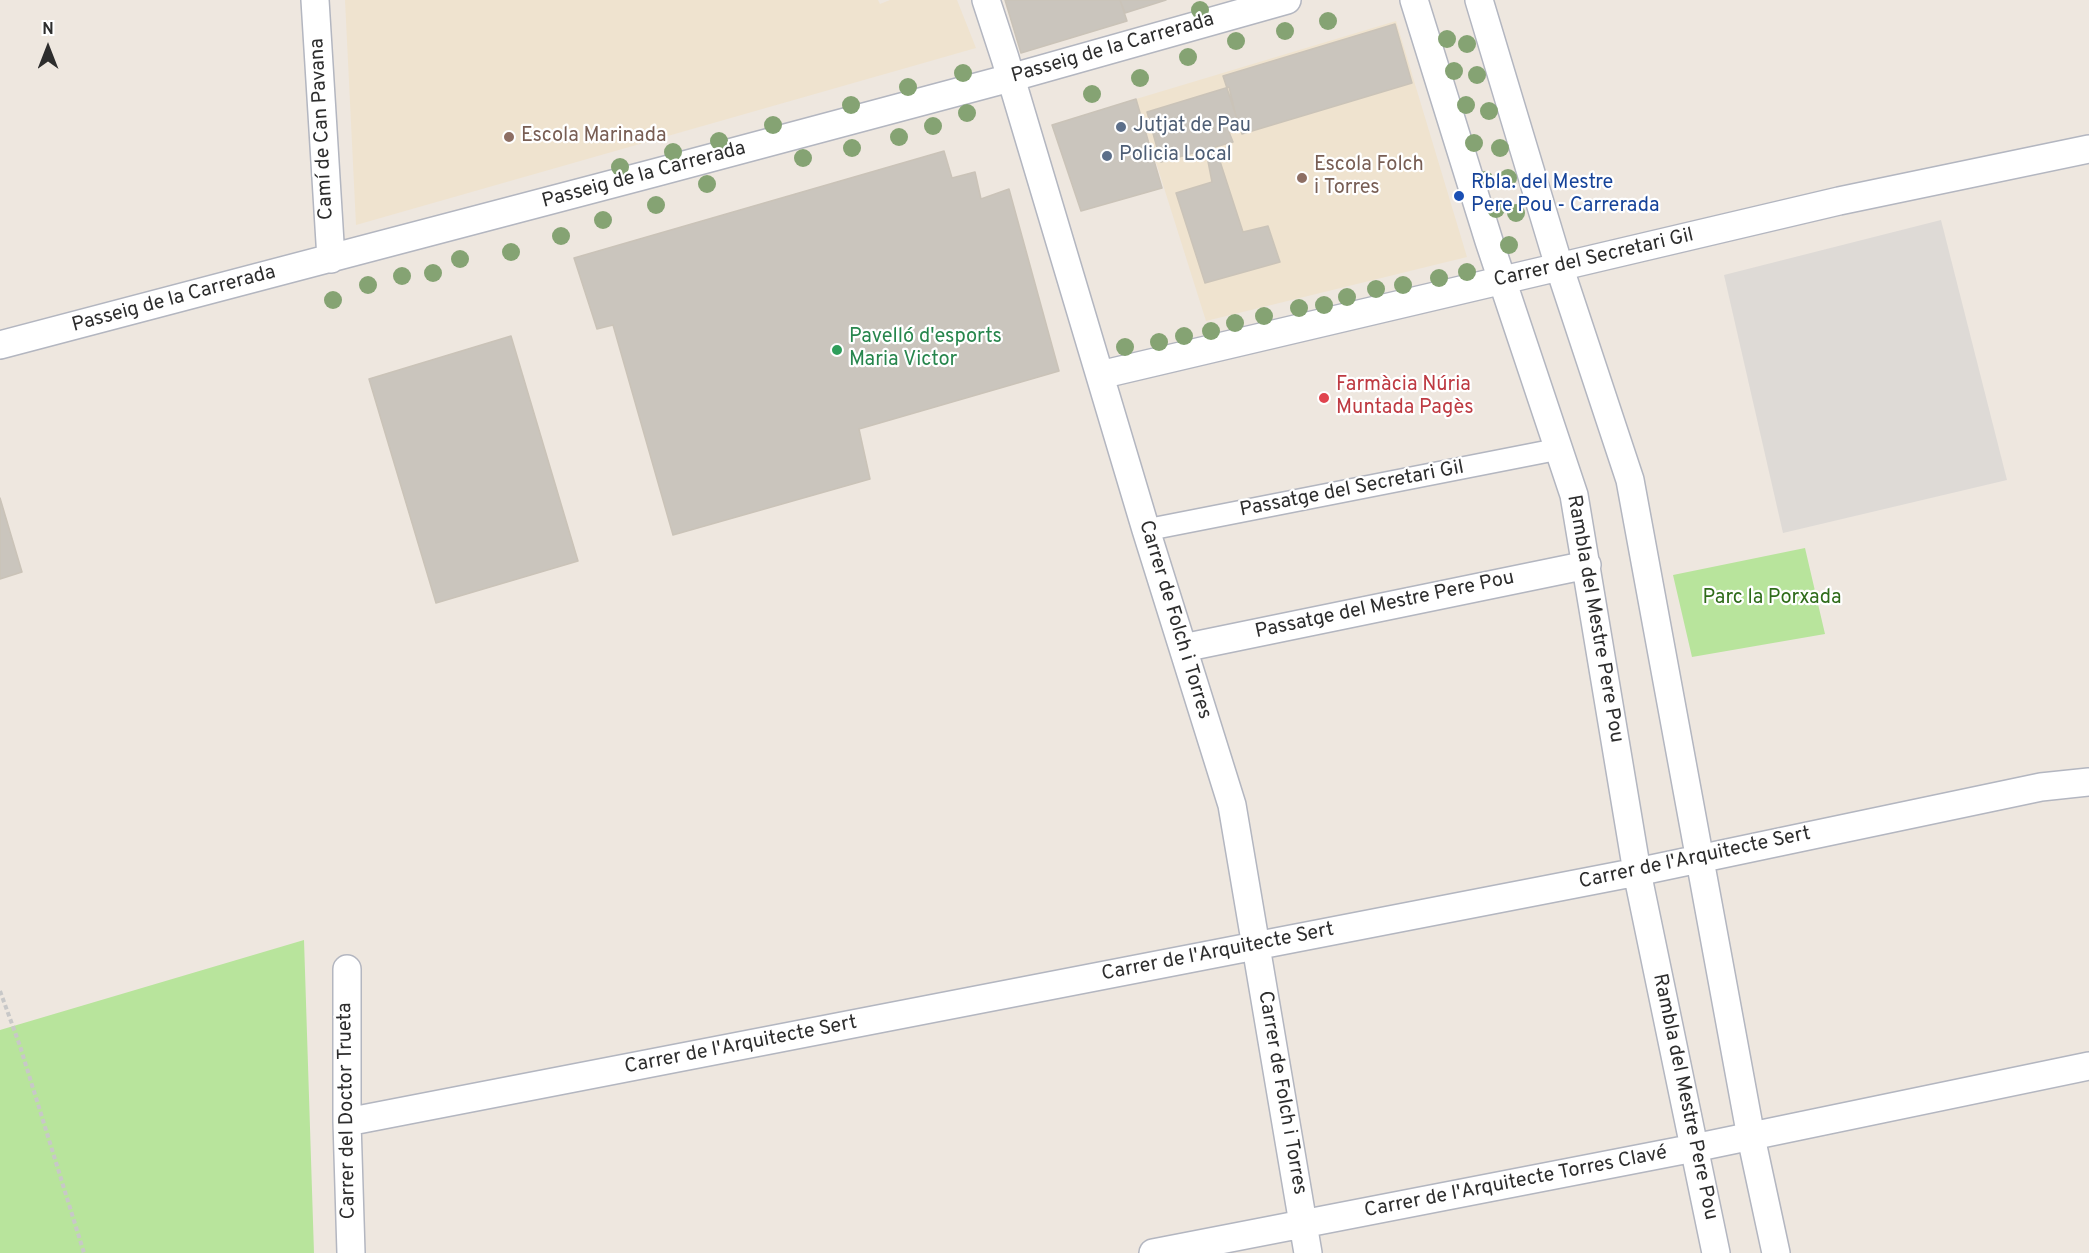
<!DOCTYPE html>
<html>
<head>
<meta charset="utf-8">
<style>
	body { margin:0 }
	#map { position:relative; width:2089px; height:1253px; overflow:hidden; background:#eee7df; font-family:Overpass,sans-serif }
	canvas { display:block }
	.north { position:absolute; left:18px; top:18px; width:60px; height:60px; -webkit-text-stroke:4px #fff; paint-order:stroke; rotate:0deg; font-size:16px; font-weight:700; line-height:24px; text-align:center; color:#2d2d2d }
	.north::after { content:''; display:block; margin:auto; width:21px; height:27px; background:#2d2d2d; clip-path:polygon(50% 0,100% 100%,50% 72%,0 100%) }
</style>
</head>
<body>
<div id="map">
<canvas width="2089" height="1253"></canvas>
<div class="north">N</div>
</div>
<script>
const c = document.querySelector('canvas').getContext('2d');
c.lineJoin = 'round';
function fillPath(path, color) { c.fillStyle = color; c.fill(path, 'evenodd'); }
const toPath = rows => new Path2D(rows.map(r => 'M' + r).join(''));
function trace(path, color, width, dash) { c.strokeStyle = color; c.lineWidth = width; c.lineCap = dash ? 'butt' : 'round'; c.setLineDash(dash || []); c.stroke(path); }
function write(font, color, halo, rows, align = 'center') {
  c.font = font + ' Overpass,sans-serif'; c.lineWidth = 4.5; c.setLineDash([]); c.textBaseline = 'middle'; c.strokeStyle = halo; c.fillStyle = color; for (const [text, x, y, turn = 0] of rows) {
    c.save(); c.translate(x, y); c.rotate((+turn || 0) * Math.PI / 180); c.textAlign = isNaN(turn) ? turn : align; if (halo) c.strokeText(text, 0, 0); c.fillText(text, 0, 0); c.restore();
  }
}
const education = toPath([
	[345,0,878,0,880,4,890,0,957,0,976,48,356,225],
	[1396,21,1467,257,1206,321,1136,99]
]);
const green = toPath([
	[1805,548,1825,634,1692,657,1673,575],
	[304,940,314,1253,0,1253,0,1030]
]);
const plaza = toPath([
	[1941,220,2007,480,1783,533,1724,275]
]);
const building = toPath([
	[1005,0,1120,0,1127,21,1021,53,1005,0],
	[1120,0,1166,0,1125,13,1120,0],
	[1395,24,1412,83,1242,134,1223,76,1395,24],
	[1229,87,1239,129,1229,132,1233,142,1161,162,1147,112,1229,87],
	[1136,99,1162,188,1081,211,1052,125,1136,99],
	[1216,149,1243,232,1268,226,1280,262,1205,283,1176,193,1212,182,1206,151,1216,149],
	[944,151,952,178,975,172,981,199,1009,189,1059,371,859,429,870,479,673,535,613,325,597,329,574,258,944,151],
	[511,336,578,561,436,603,369,379,511,336],
	[0,498,22,572,0,579,0,498]
]);
const path = toPath([
	[0,991,20,1046,84,1253]
]);
const pedestrian = toPath([
	[1146,530,1559,449]
]);
const minor = toPath([
	[315,0,331,259],
	[986,0,1005,58,1146,530,1232,805,1308,1253],
	[1414,0,1489,241,1574,495,1637,872,1716,1253],
	[1479,0,1559,266,1630,480,1751,1137,1776,1253],
	[0,345,654,173,1010,78,1287,0],
	[1100,375,1839,201,2089,149],
	[1183,648,1587,565],
	[347,969,347,1122,351,1253],
	[347,1122,1637,872,2041,787,2089,782],
	[1153,1253,1694,1148,2089,1066]
]);
const trees = [
	[1200,10],
	[1328,21],
	[1285,31],
	[1447,39],
	[1236,41],
	[1467,44],
	[1188,57],
	[1454,71],
	[963,73],
	[1477,75],
	[1140,78],
	[908,87],
	[1092,94],
	[851,105],
	[1466,105],
	[1489,111],
	[967,113],
	[773,125],
	[933,126],
	[899,137],
	[719,141],
	[1474,143],
	[852,148],
	[1500,148],
	[673,152],
	[803,158],
	[620,167],
	[1508,178],
	[1485,180],
	[707,184],
	[656,205],
	[1496,209],
	[1516,213],
	[603,220],
	[561,236],
	[1509,245],
	[511,252],
	[460,259],
	[1467,272],
	[433,273],
	[402,276],
	[1439,278],
	[368,285],
	[1403,285],
	[1376,289],
	[1347,297],
	[333,300],
	[1324,305],
	[1299,308],
	[1264,316],
	[1235,323],
	[1211,331],
	[1184,336],
	[1159,342],
	[1125,347]
];
const markers = [
	[1121,127,6,"#5c6f8a"],
	[509,137,6,"#8d6e63"],
	[1107,156,6,"#5c6f8a"],
	[1302,178,6,"#8d6e63"],
	[1459,196,6,"#1a4fb4"],
	[837,350,6,"#2e9e5b"],
	[1324,398,6,"#e0444e"]
];
const streetNames = [
	["Passeig de la Carrerada",1113,49,-16],
	["Camí de Can Pavana",323,129,-93],
	["Passeig de la Carrerada",644,176,-15],
	["Carrer del Secretari Gil",1594,259,-13],
	["Passeig de la Carrerada",174,300,-15],
	["Passatge del Secretari Gil",1352,490,-11],
	["Passatge del Mestre Pere Pou",1385,606,-12],
	["Rambla del Mestre Pere Pou",1594,619,80],
	["Carrer de Folch i Torres",1174,620,73],
	["Carrer de l'Arquitecte Sert",1695,859,-12],
	["Carrer de l'Arquitecte Sert",1218,953,-11],
	["Carrer de l'Arquitecte Sert",741,1046,-11],
	["Carrer de Folch i Torres",1281,1093,80],
	["Rambla del Mestre Pere Pou",1684,1097,78],
	["Carrer del Doctor Trueta",348,1111,-91],
	["Carrer de l'Arquitecte Torres Clavé",1516,1183,-11]
];
const serviceNames = [
	["Jutjat de Pau",1133,127],
	["Policia Local",1119,156]
];
const educationNames = [
	["Escola Marinada",521,137],
	["Escola Folch",1314,166],
	["i Torres",1314,189]
];
const transitNames = [
	["Rbla. del Mestre",1471,184],
	["Pere Pou - Carrerada",1471,207]
];
const leisureNames = [
	["Pavelló d'esports",849,338],
	["Maria Victor",849,361]
];
const healthNames = [
	["Farmàcia Núria",1336,386],
	["Muntada Pagès",1336,409]
];
const parkNames = [
	["Parc la Porxada",1772,599]
];
fillPath(education, '#efe3cf');
fillPath(green, '#b8e49c');
fillPath(plaza, '#dedad6');
fillPath(building, '#cac5bd');
trace(building, '#cac3b8', 1.5);
trace(pedestrian, '#b3b6c0', 24);
trace(minor, '#b3b6c0', 30);
trace(path, '#c8c8c8', 4, [4.5, 3]);
trace(pedestrian, '#fff', 21);
trace(minor, '#fff', 27);
c.fillStyle = '#85a373';
for (const [x, y] of trees) { c.beginPath(); c.arc(x, y, 9, 0, 2 * Math.PI); c.fill(); }
for (const [x, y, r, color] of markers) { const dot = new Path2D(); dot.arc(x, y, r, 0, 2 * Math.PI); c.fillStyle = color; c.fill(dot); trace(dot, '#fff', 2); }
write('20px', '#2d2d2d', '#fff', streetNames);
write('20px', '#4e5e75', '#fff', serviceNames, 'left');
write('20px', '#785e54', '#fff', educationNames, 'left');
write('20px', '#164399', '#fff', transitNames, 'left');
write('20px', '#27864d', '#fff', leisureNames, 'left');
write('20px', '#be3a42', '#fff', healthNames, 'left');
write('20px', '#2f6c1a', '#fff', parkNames);
</script>
</body>
</html>
